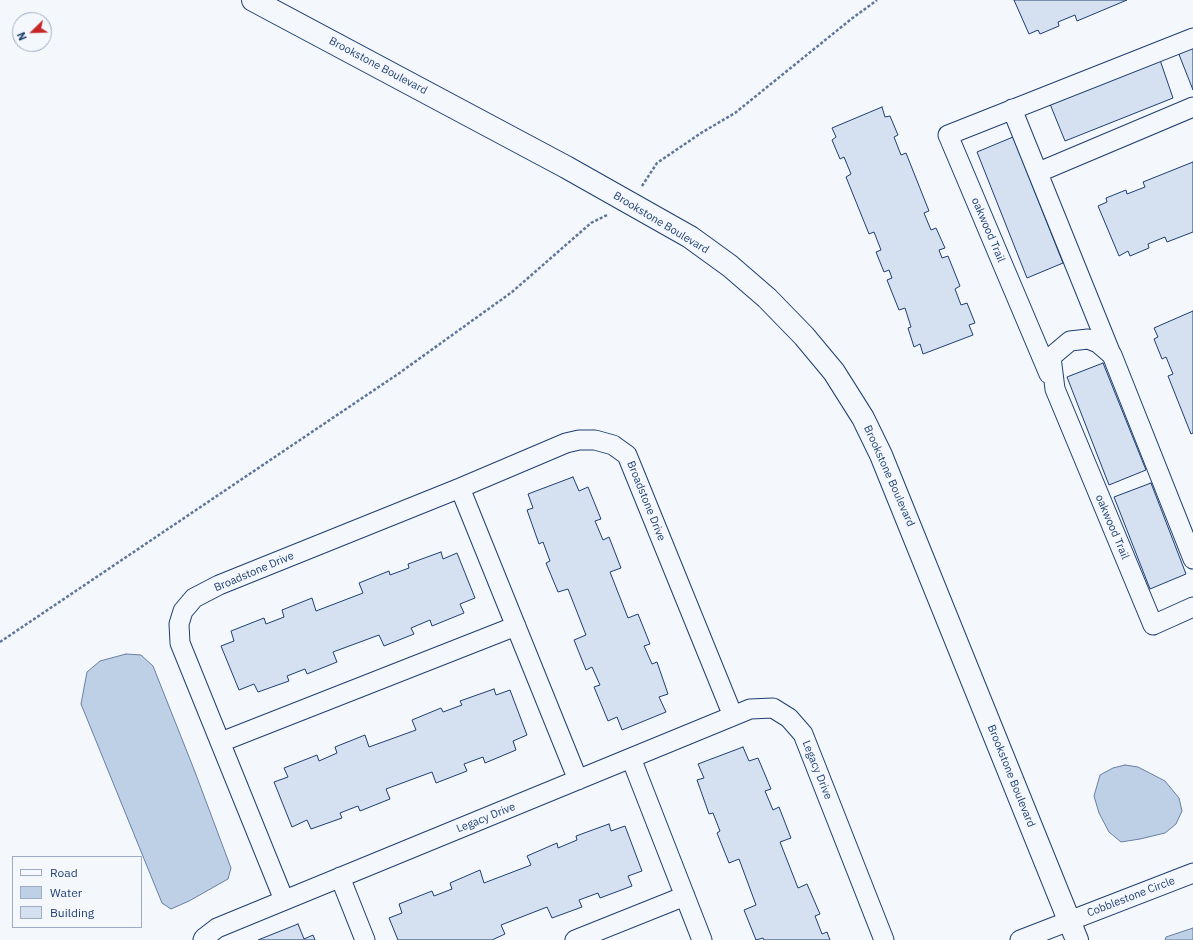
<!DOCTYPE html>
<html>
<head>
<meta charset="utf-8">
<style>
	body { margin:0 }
	#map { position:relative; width:1193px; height:940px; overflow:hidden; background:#f4f7fb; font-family:"IBM Plex Sans",sans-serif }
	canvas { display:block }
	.legend { position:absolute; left:12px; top:856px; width:130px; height:72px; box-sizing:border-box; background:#f4f7fb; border:1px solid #9eadc5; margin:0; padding:5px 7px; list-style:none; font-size:12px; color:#1d3f73 }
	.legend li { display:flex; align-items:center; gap:8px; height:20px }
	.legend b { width:20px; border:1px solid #9eadc5 }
	.north { position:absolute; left:12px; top:12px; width:40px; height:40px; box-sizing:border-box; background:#f4f7fb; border:1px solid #9eadc5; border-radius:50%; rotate:247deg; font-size:11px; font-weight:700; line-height:16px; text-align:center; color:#1d3f73 }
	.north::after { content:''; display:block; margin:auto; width:14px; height:18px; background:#c62828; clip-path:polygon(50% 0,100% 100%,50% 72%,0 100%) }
</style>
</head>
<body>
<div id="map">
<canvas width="1193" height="940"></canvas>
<ul class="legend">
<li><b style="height:5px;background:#f4f7fb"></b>Road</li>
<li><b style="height:11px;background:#bed0e5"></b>Water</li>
<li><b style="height:11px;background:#d5e0f0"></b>Building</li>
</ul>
<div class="north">N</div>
</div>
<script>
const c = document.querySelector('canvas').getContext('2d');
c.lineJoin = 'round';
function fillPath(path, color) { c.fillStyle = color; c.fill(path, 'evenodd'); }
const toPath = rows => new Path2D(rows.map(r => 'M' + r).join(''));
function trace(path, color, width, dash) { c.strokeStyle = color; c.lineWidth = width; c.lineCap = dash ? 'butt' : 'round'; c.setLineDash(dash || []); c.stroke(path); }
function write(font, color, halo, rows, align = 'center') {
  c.font = font + ' "IBM Plex Sans",sans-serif'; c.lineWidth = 3; c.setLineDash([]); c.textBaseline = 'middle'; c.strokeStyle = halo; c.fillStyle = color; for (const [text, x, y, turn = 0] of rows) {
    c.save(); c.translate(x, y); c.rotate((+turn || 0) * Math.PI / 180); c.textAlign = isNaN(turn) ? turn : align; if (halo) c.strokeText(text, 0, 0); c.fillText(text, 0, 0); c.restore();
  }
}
const water = toPath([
	[126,654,141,655,153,666,195,772,231,868,228,879,189,901,171,909,162,903,81,704,87,672,100,661,126,654],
	[1125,765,1138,767,1165,781,1179,798,1182,811,1176,824,1165,833,1140,839,1121,842,1109,832,1099,813,1094,796,1100,775,1113,768,1125,765],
	[1193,928,1193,940,1165,940,1166,937,1193,928]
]);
const building = toPath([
	[1014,0,1127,0,1077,21,1075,15,1058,22,1059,26,1040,34,1038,30,1029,34,1014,0],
	[1193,46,1193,90,1178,52,1193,46],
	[1160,60,1173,98,1065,141,1050,104,1160,60],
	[882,107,885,117,890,116,898,135,894,137,901,155,906,153,929,211,924,213,931,230,936,228,945,248,939,250,942,258,948,256,960,286,955,289,961,305,967,303,975,323,969,325,973,335,923,354,920,344,914,347,908,328,911,327,905,308,899,310,887,280,892,278,889,270,884,272,876,252,881,250,874,232,869,234,846,177,851,174,844,157,840,159,832,140,836,137,832,128,882,107],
	[1013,137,1063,263,1027,278,977,152,1013,137],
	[1193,162,1193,232,1167,242,1165,237,1148,244,1149,248,1130,256,1128,251,1119,256,1098,206,1107,202,1106,198,1126,190,1127,194,1145,187,1143,182,1193,162],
	[1193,311,1193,433,1191,434,1168,376,1173,374,1166,357,1162,359,1154,339,1158,337,1154,328,1193,311],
	[1103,363,1146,470,1109,485,1067,377,1103,363],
	[573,477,579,491,588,487,601,519,595,521,603,540,609,537,621,568,610,572,628,618,638,614,650,644,644,646,652,664,657,662,668,694,659,697,666,712,622,730,617,717,608,721,594,687,600,685,592,667,586,670,574,640,586,635,568,589,558,592,546,563,550,561,543,542,539,544,527,510,533,508,528,494,573,477],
	[1151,483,1186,574,1150,589,1114,497,1151,483],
	[441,552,443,559,457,553,475,598,460,604,464,613,432,626,430,620,411,628,414,634,384,646,379,635,333,652,337,662,307,674,305,669,287,676,289,681,258,692,254,684,239,690,221,646,234,641,231,631,264,618,266,624,284,617,282,610,312,598,316,611,363,593,359,583,389,571,390,575,409,568,408,564,441,552],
	[494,689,496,695,510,690,527,735,513,741,516,750,485,763,483,757,464,764,467,771,436,783,432,772,386,789,390,799,360,811,358,806,340,813,342,818,311,829,307,820,292,827,274,782,288,777,284,768,317,755,319,761,337,753,335,747,365,735,369,747,416,730,412,720,441,708,443,712,462,705,460,701,494,689],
	[743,747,749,761,758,758,771,789,765,791,773,810,779,807,791,838,780,842,798,888,807,884,820,914,815,916,822,934,827,932,830,940,764,940,763,938,756,940,744,910,756,905,739,859,729,863,717,833,720,831,713,813,709,814,697,780,704,778,698,764,743,747],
	[609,824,611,831,625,826,642,871,628,876,632,886,600,898,598,893,579,900,582,907,552,918,547,907,501,925,505,934,492,940,398,940,389,918,402,913,399,904,432,891,434,896,452,889,450,883,480,870,484,883,531,865,527,856,557,843,558,848,577,840,576,836,609,824],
	[298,924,304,939,313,935,315,940,258,940,298,924]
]);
const path = toPath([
	[642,186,657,163,701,133,735,113,850,20,877,0],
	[0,642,398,374,512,292,591,223,607,215]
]);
const street = toPath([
	[1012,109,1111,354],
	[1039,172,1193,107],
	[1049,374,948,135,1193,38],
	[460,488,578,780],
	[1193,559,1112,355,1098,343,1088,339,1070,341,1051,357,1055,389,1153,625,1193,607],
	[221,742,516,626],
	[631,758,702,940],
	[340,877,365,940],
	[284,900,180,643,179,624,183,611,194,598,219,585,460,488,566,443,579,440,595,440,613,445,627,455,733,716],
	[203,940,204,938,217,928,733,716,750,709,773,708,789,718,803,734,884,940],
	[575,940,685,896],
	[1020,940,1193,873]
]);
const secondary = toPath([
	[253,0,566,167,690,237,730,266,767,298,804,336,834,372,863,418,881,455,1077,940]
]);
const streetNames = [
	["Brookstone Boulevard",378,66,28],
	["Brookstone Boulevard",661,223,31],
	["oakwood Trail",988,230,67],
	["Brookstone Boulevard",889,476,66],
	["Broadstone Drive",646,501,68],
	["oakwood Trail",1112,527,67],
	["Broadstone Drive",254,572,-23],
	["Legacy Drive",817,770,68],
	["Brookstone Boulevard",1011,776,68],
	["Legacy Drive",486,818,-22],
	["Cobblestone Circle",1131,897,-21]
];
fillPath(water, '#bed0e5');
trace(water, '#687fa3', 1);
fillPath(building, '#d5e0f0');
trace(building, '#1d3f73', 1);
trace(street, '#1d3f73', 21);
trace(secondary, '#1d3f73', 24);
trace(path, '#5e769c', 2.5, [3, 2]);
trace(street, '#f4f7fb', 19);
trace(secondary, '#f4f7fb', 22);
write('11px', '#1d3f73', '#f4f7fb', streetNames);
</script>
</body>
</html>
